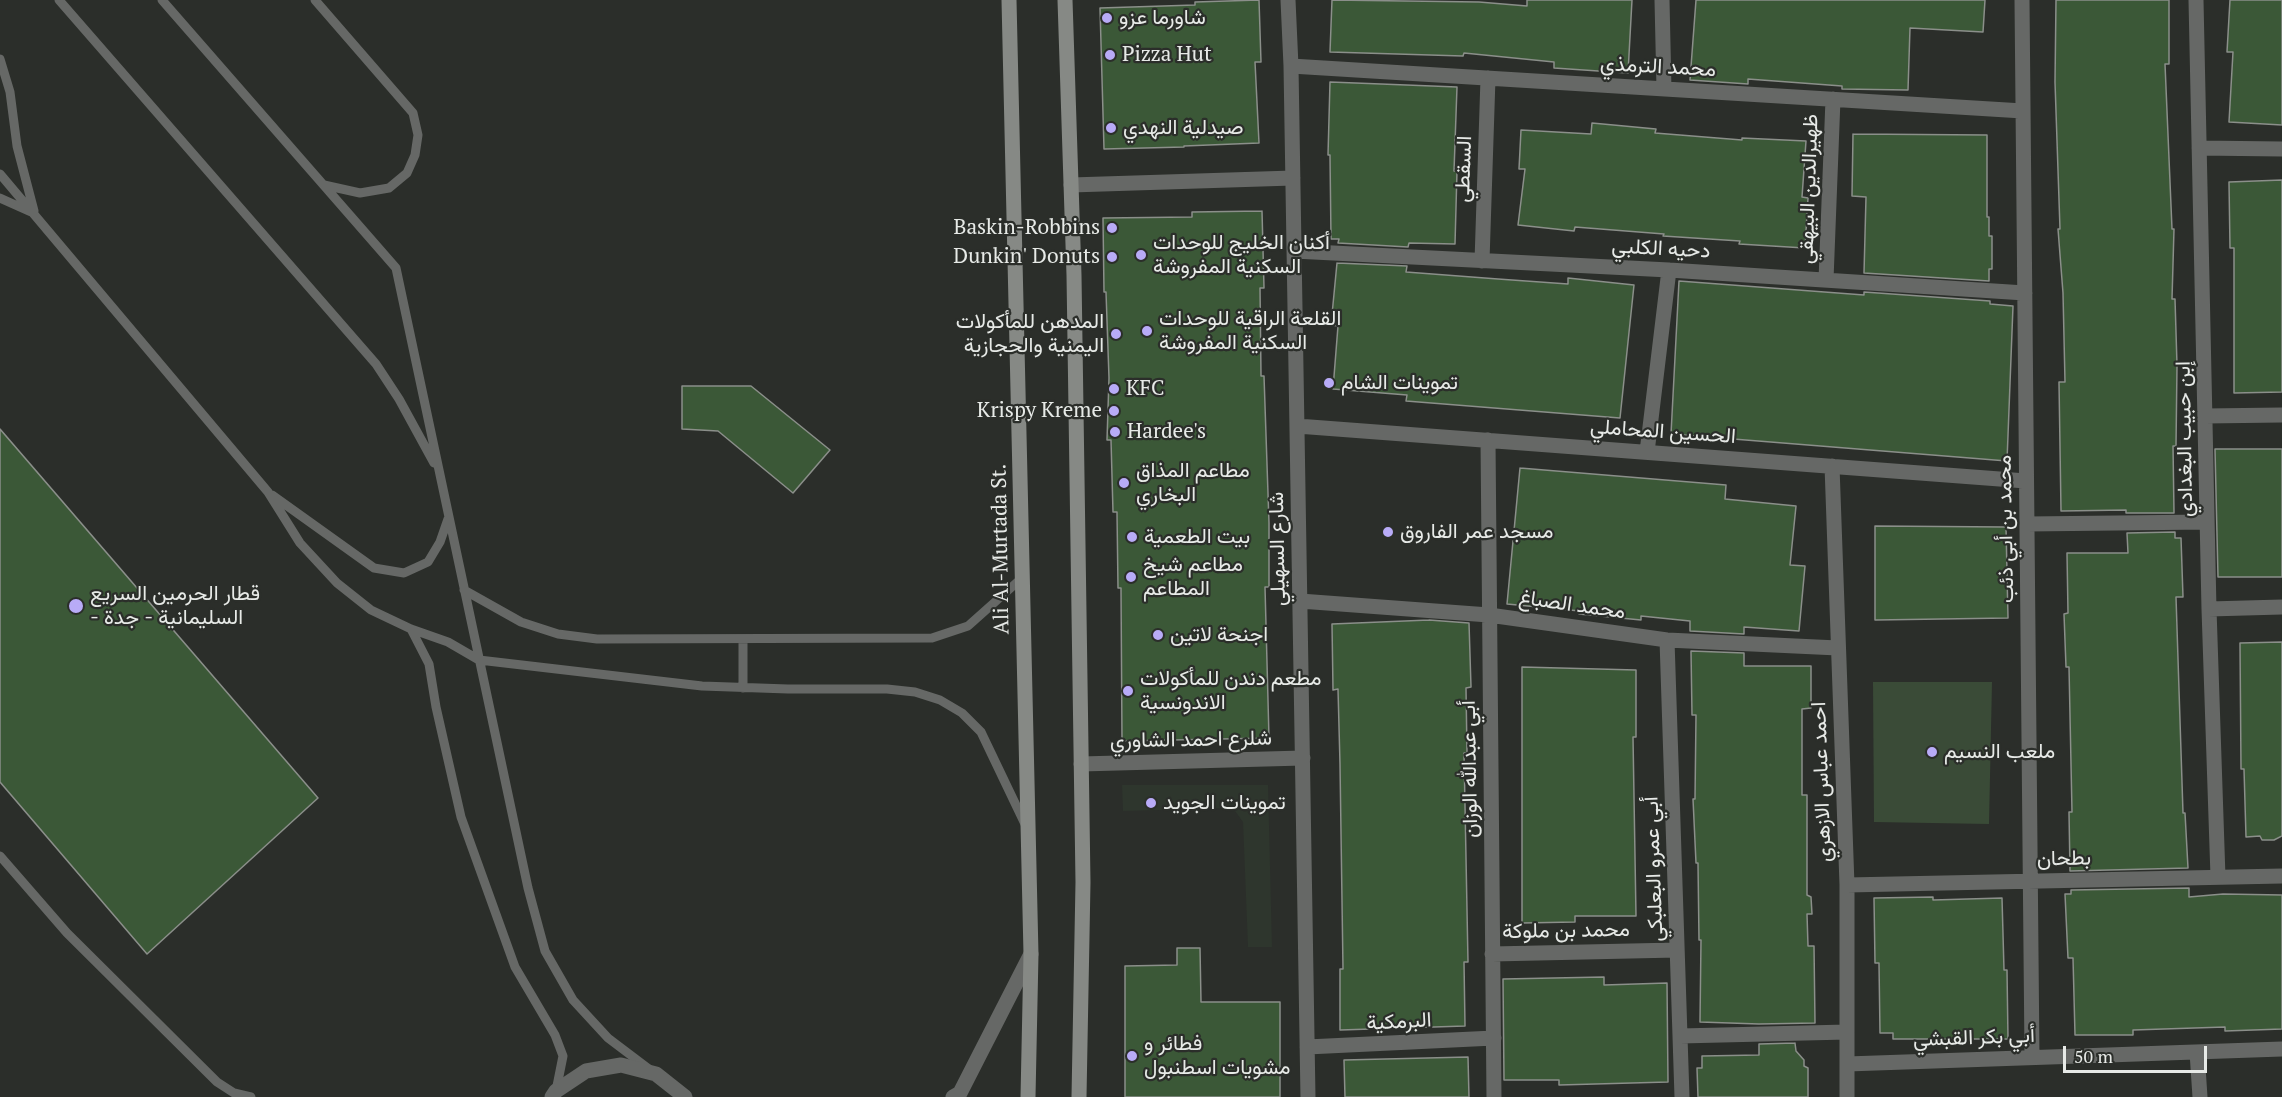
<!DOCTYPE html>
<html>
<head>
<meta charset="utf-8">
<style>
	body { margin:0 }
	#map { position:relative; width:2282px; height:1097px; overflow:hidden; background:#2b2e2a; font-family:"PT Serif",serif }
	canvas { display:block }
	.scale { position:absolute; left:2063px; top:1046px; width:144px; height:27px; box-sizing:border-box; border:3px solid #e7eae7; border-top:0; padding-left:8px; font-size:18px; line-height:21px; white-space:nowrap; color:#e7eae7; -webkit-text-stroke:4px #2b2e2a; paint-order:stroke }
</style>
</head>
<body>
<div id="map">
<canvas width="2282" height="1097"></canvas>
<div class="scale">50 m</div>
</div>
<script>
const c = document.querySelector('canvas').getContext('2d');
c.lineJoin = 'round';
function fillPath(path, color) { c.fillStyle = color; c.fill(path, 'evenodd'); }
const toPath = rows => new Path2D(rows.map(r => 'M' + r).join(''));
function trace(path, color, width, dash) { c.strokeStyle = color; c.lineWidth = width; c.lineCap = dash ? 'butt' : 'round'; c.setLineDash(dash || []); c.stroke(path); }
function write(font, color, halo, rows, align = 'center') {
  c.font = font + ' "PT Serif",Vazirmatn,serif'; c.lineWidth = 4.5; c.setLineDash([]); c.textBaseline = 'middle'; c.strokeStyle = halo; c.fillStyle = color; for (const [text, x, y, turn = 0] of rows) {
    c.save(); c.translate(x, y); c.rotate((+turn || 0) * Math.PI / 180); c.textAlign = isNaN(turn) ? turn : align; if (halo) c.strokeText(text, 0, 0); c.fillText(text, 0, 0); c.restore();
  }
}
const built = toPath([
	[1122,785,1268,785,1272,947,1248,947,1243,822,1233,808,1123,811]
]);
const green = toPath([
	[1873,682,1992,682,1989,824,1874,822]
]);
const building = toPath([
	[1259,0,1261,62,1255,62,1259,143,1184,146,1184,147,1104,149,1100,8,1195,5,1195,2,1259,0],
	[1332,0,1479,2,1527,6,1527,0,1632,0,1628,73,1554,68,1554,62,1464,53,1463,56,1330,52,1332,0],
	[1696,0,1985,0,1983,32,1910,28,1908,90,1842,89,1842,86,1748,79,1748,84,1690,80,1696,0],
	[2056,0,2169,0,2169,64,2165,64,2172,229,2174,229,2172,299,2175,299,2177,365,2176,446,2173,446,2174,513,2126,513,2126,510,2061,511,2059,382,2065,382,2063,293,2058,229,2060,229,2055,82,2056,0],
	[2230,0,2282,0,2282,125,2229,122,2233,52,2227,52,2230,0],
	[1330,82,1457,87,1454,171,1457,171,1455,244,1409,243,1408,247,1338,243,1339,239,1331,239,1330,155,1328,155,1330,82],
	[1592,123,1656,129,1655,133,1742,140,1742,138,1806,141,1802,197,1808,198,1805,248,1739,244,1740,241,1663,236,1664,234,1575,227,1574,231,1518,225,1525,169,1519,169,1521,130,1591,134,1592,123],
	[1853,134,1987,135,1987,217,1989,217,1989,236,1992,236,1992,269,1989,269,1989,281,1864,273,1866,197,1852,196,1853,134],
	[2282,180,2282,392,2234,393,2234,248,2230,248,2229,182,2282,180],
	[1262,211,1264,288,1260,288,1261,376,1264,376,1269,523,1269,587,1265,587,1269,738,1122,741,1121,588,1118,588,1117,512,1113,512,1111,440,1107,440,1109,378,1106,292,1104,292,1103,218,1192,217,1192,212,1262,211],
	[1337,263,1407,266,1406,272,1498,279,1568,284,1568,278,1634,285,1620,418,1406,401,1407,395,1333,389,1338,326,1331,325,1337,263],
	[1679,281,1864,295,1864,292,1990,301,1990,304,2013,306,2007,461,1671,434,1679,281],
	[682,386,751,386,830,450,793,493,718,431,682,429,682,386],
	[0,429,318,798,147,954,0,782,0,429],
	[2215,449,2282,449,2282,577,2218,577,2215,449],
	[1520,468,1726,485,1725,499,1796,506,1790,565,1805,566,1799,631,1744,627,1744,634,1690,631,1690,621,1641,616,1641,620,1579,614,1580,611,1507,604,1520,468],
	[1875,526,2006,527,2008,618,1875,620,1875,526],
	[2175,532,2175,538,2181,538,2183,597,2176,597,2183,813,2185,813,2188,868,2070,871,2069,812,2072,812,2069,667,2066,667,2064,614,2068,613,2067,553,2128,553,2127,533,2175,532],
	[1429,620,1469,623,1471,687,1466,688,1467,753,1464,753,1468,962,1464,962,1465,1026,1340,1030,1340,969,1343,969,1340,764,1338,689,1333,690,1332,624,1429,620],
	[2282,642,2282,836,2274,840,2262,840,2260,836,2246,837,2244,769,2241,769,2240,643,2282,642],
	[1691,651,1744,653,1744,666,1811,666,1811,708,1802,709,1802,795,1807,795,1807,895,1811,897,1812,914,1807,914,1808,946,1814,946,1815,1023,1759,1024,1700,1022,1701,940,1699,940,1698,863,1696,863,1693,799,1695,799,1696,715,1692,715,1691,651],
	[1522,667,1636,670,1636,737,1633,737,1636,916,1575,916,1575,922,1522,923,1522,667],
	[2189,888,2189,897,2223,894,2282,895,2282,1029,2225,1031,2225,1027,2133,1030,2133,1035,2075,1035,2073,958,2068,958,2065,894,2071,894,2071,890,2189,888],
	[1933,897,1933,900,2002,898,2004,970,2007,970,2008,1039,1893,1039,1893,1033,1880,1033,1879,963,1875,963,1874,898,1933,897],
	[1177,948,1200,948,1201,1002,1280,1002,1280,1097,1125,1097,1125,966,1177,965,1177,948],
	[1604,977,1604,985,1667,983,1668,1082,1559,1085,1559,1080,1504,1080,1503,979,1604,977],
	[1795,1043,1796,1051,1804,1060,1804,1066,1808,1068,1808,1097,1698,1097,1697,1068,1702,1068,1702,1056,1759,1055,1759,1044,1795,1043],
	[1468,1057,1469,1097,1345,1097,1344,1060,1468,1057]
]);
const service = toPath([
	[59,0,376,364,399,399,434,463],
	[162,0,396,268,528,888,545,951,573,1000,608,1038,649,1069],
	[315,0,413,113,418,135,415,155,407,173,389,188,360,193,324,185],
	[0,59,10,92,17,146,34,211],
	[0,174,268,492,300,543,337,583,371,610,411,629,448,642,479,660,702,686,788,689,887,689,915,692,940,700,962,713,981,732,1025,824],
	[0,198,31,212],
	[272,495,374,568,404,573,428,562,440,542,448,519],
	[464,590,521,622,558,634,597,639,932,638,968,626,1023,577],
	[411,629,429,664,436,707,461,817,515,967,555,1035,563,1056,556,1091],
	[743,639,743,688],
	[0,856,67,933,217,1082,234,1093,251,1097]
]);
const minor = toPath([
	[1288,0,1291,66,1308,1097],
	[1662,0,1664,89],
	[2022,0,2032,1057],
	[2196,0,2209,609,2218,877],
	[1291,66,2023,111],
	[2199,148,2282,149],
	[1071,185,1293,178],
	[1294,251,1669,270,2025,293],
	[1482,261,1488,78],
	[1826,280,1833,99],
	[2205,416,2282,415],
	[1297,426,2026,481],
	[1488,440,1494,1097],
	[1647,452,1669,270],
	[1832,466,1847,885,1847,1097],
	[2027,524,2207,522],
	[1300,601,1489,615,1667,640,1838,648],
	[2209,609,2282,607],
	[1667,640,1682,1097],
	[1081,764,1303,758],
	[1847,885,2282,876],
	[1492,954,1677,950],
	[1680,1036,1847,1032],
	[1307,1047,1494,1038],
	[2197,1052,2200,1097],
	[1847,1064,2282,1049]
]);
const tertiary = toPath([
	[552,1097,556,1091,586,1071,621,1065,656,1074,685,1097],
	[953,1097,960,1093,1031,954]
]);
const secondary = toPath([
	[1009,0,1031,954,1028,1097],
	[1065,0,1074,275,1083,882,1079,1097]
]);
const markers = [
	[1107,18,6,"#b8abf7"],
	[1110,55,6,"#b8abf7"],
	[1111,128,6,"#b8abf7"],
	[1112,228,6,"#b8abf7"],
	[1141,255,6,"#b8abf7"],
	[1112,257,6,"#b8abf7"],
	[1147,331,6,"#b8abf7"],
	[1116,334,6,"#b8abf7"],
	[1329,383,6,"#b8abf7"],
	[1114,389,6,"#b8abf7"],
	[1114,411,6,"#b8abf7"],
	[1115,432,6,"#b8abf7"],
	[1124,483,6,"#b8abf7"],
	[1388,532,6,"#b8abf7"],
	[1132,537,6,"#b8abf7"],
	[1131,577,6,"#b8abf7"],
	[76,606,8,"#b8abf7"],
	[1158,635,6,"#b8abf7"],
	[1128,691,6,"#b8abf7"],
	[1932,752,6,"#b8abf7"],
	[1151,803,6,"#b8abf7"],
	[1132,1056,6,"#b8abf7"]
];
const poiNames = [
	["شاورما عزو",1119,18],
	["Pizza Hut",1122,55],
	["صيدلية النهدي",1123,128],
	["Baskin-Robbins",1100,228,"right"],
	["أكنان الخليج للوحدات",1153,243],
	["السكنية المفروشة",1153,267],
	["Dunkin' Donuts",1100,257,"right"],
	["القلعة الراقية للوحدات",1159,319],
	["السكنية المفروشة",1159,343],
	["المدهن للمأكولات",1104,322,"right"],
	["اليمنية والحجازية",1104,346,"right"],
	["تموينات الشام",1341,383],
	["KFC",1126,389],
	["Krispy Kreme",1102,411,"right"],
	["Hardee's",1127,432],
	["مطاعم المذاق",1136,471],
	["البخاري",1136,495],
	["مسجد عمر الفاروق",1400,532],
	["بيت الطعمية",1144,537],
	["مطاعم شيخ",1143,565],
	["المطاعم",1143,589],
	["قطار الحرمين السريع",90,594],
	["- السليمانية - جدة",90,618],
	["اجنحة لاتين",1170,635],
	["مطعم دندن للمأكولات",1140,679],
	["الاندونسية",1140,703],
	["ملعب النسيم",1944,752],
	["تموينات الجويد",1163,803],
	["فطائر و",1144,1044],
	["مشويات اسطنبول",1144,1068]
];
const streetNames = [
	["محمد الترمذي",1658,67,3],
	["السقطي",1464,169,-88],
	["ظهيرالدين البيهقي",1809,189,-88],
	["دحيه الكلبي",1661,249,3],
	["الحسين المحاملي",1663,432,4],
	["إبن حبيب البغدادي",2185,439,-91],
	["محمد بن أبي ذئب",2006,529,-91],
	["Ali Al-Murtada St.",1001,549,-91],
	["شارع السهيلي",1278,549,-91],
	["محمد الصباغ",1572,605,8],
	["شلرع احمد الشاوري",1191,740,-1],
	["أبي عبدالله الوزان",1470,769,-91],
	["احمد عباس الازهري",1822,782,-92],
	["بطحان",2064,859,-1],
	["أبي عمرو البعلبكي",1654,869,-92],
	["محمد بن ملوكة",1566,931,-1],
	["البرمكية",1399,1022,-3],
	["أبي بكر القبشي",1974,1038,-2]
];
fillPath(built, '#2e362d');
fillPath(green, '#3a4b37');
fillPath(building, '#3b5837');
trace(building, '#8b8f8a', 1.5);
trace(service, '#666866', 9);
trace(minor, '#666866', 15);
trace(tertiary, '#666866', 15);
trace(secondary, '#868985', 15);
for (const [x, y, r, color] of markers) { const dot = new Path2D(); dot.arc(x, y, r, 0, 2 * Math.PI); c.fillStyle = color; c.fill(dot); trace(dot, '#2b2e2a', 2); }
write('21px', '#e7eae7', '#2b2e2a', poiNames, 'left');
write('21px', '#e7eae7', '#2b2e2a', streetNames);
</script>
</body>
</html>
